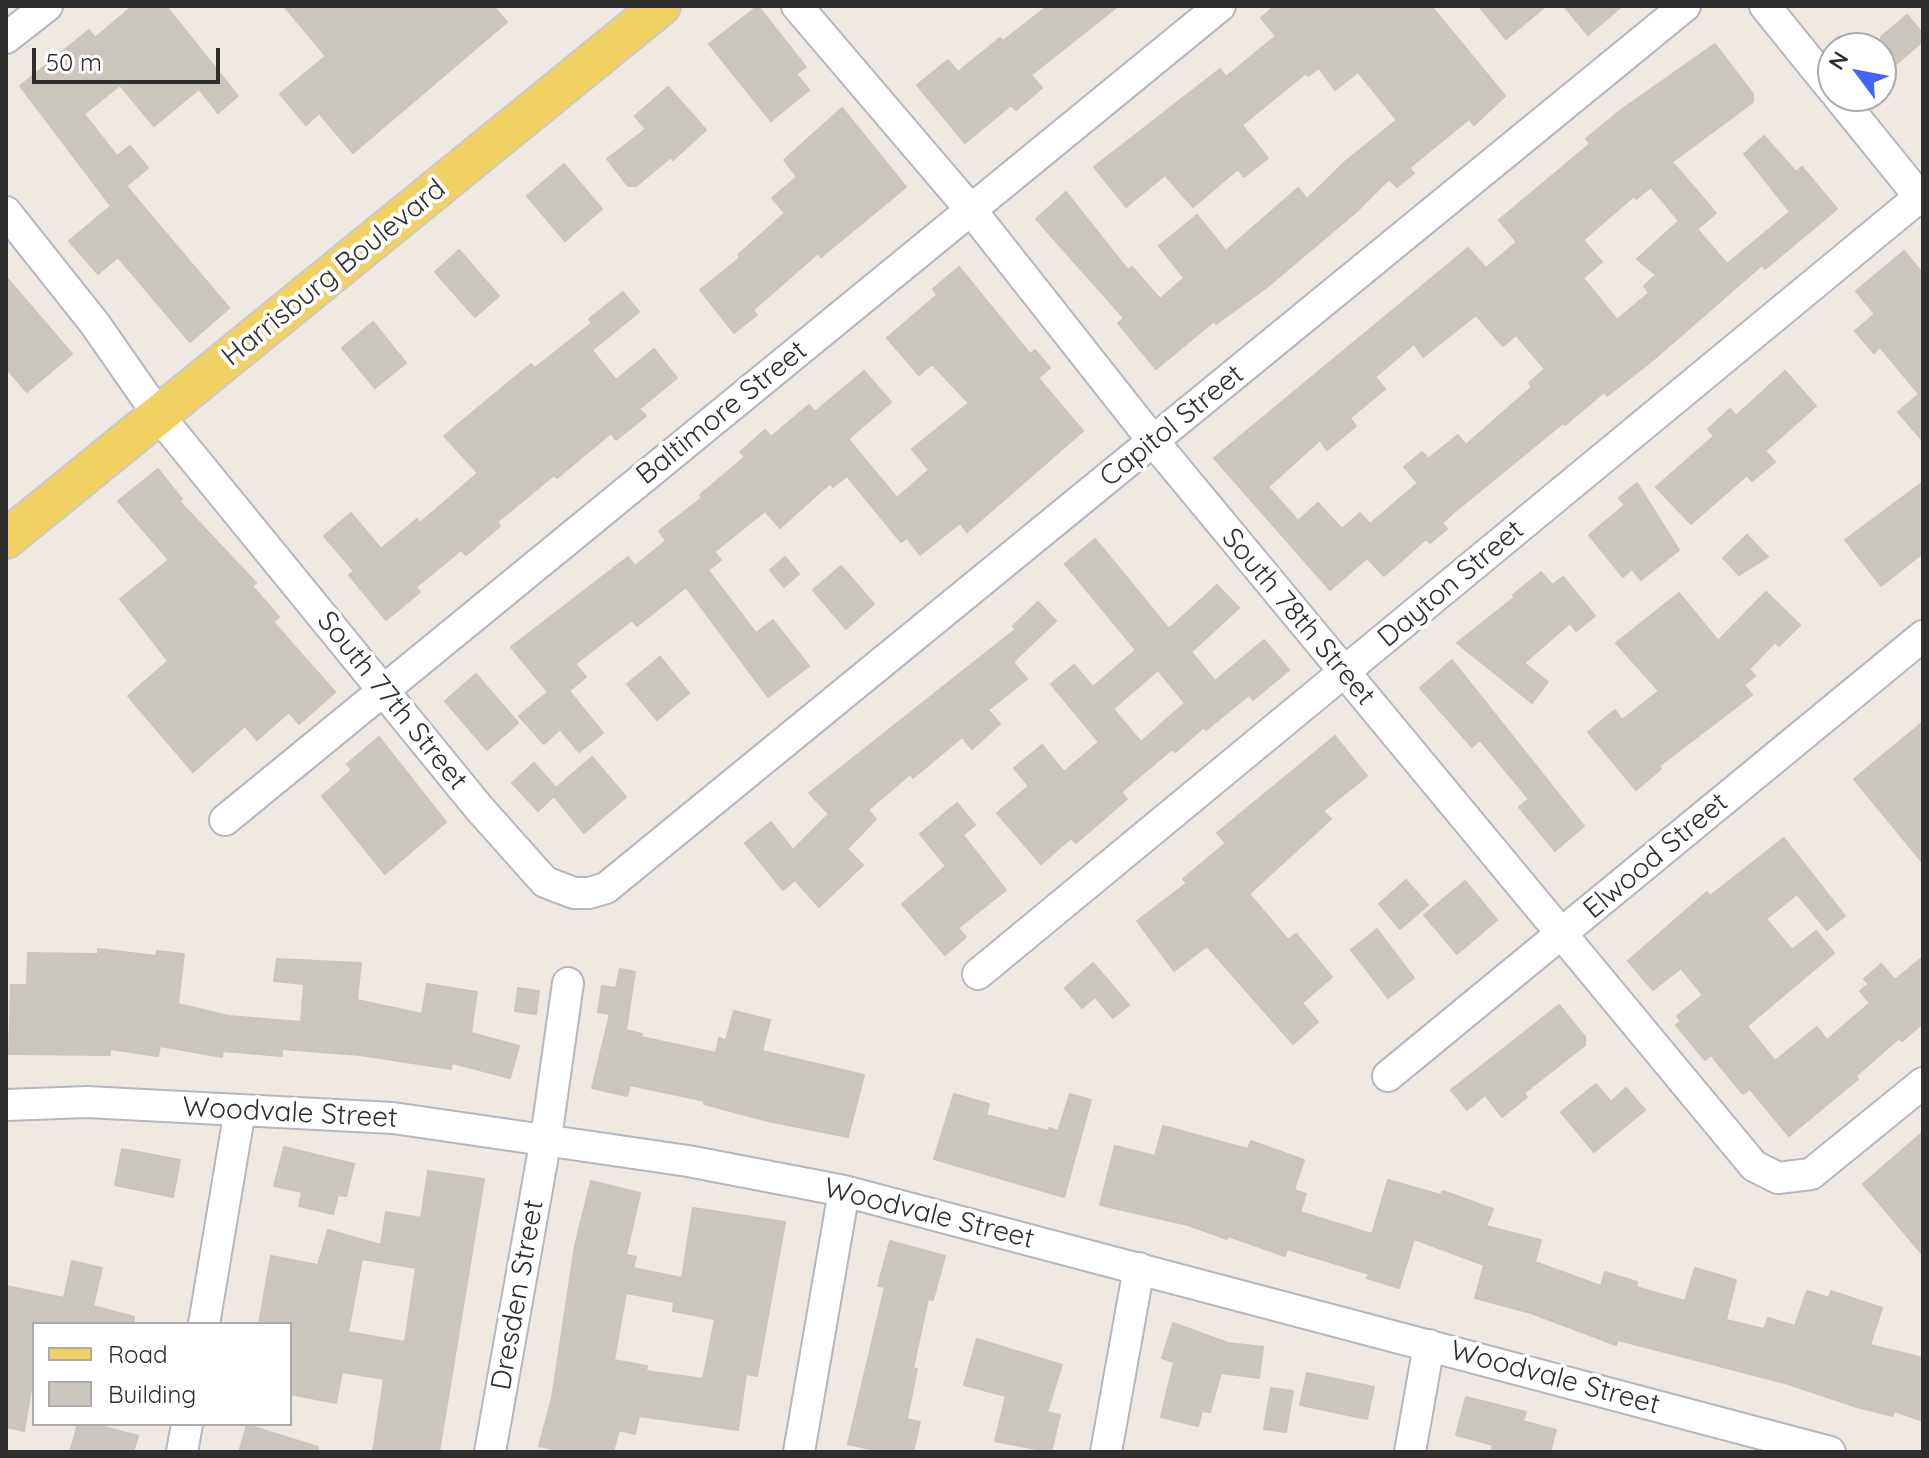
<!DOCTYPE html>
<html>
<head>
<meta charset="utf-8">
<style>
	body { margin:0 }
	#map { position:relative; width:1929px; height:1458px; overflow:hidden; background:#efe9e1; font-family:Quicksand,sans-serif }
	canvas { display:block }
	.frame { position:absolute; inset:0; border:8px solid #2e2e2e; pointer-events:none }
	.legend { position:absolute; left:32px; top:1322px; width:260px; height:104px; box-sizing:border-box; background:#fff; border:2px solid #ababab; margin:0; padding:10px 14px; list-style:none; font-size:24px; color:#2e2e2e }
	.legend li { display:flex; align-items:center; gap:16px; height:40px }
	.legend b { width:40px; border:2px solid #ababab }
	.north { position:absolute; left:1817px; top:32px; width:80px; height:80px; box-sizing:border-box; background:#fff; border:2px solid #ababab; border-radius:50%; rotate:302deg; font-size:22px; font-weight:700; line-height:32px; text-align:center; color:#2e2e2e }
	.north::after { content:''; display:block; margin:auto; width:28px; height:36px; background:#4264fb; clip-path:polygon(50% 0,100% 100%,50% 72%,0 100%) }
	.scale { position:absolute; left:32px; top:48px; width:188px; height:36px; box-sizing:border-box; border:4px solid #2e2e2e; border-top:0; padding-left:10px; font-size:24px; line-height:28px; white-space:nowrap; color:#2e2e2e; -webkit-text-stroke:6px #fff; paint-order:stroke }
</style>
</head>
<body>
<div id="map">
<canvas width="1929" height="1458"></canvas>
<div class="frame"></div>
<ul class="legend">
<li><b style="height:10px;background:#f2d163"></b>Road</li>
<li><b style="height:22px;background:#cbc7bf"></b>Building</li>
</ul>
<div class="north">N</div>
<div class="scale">50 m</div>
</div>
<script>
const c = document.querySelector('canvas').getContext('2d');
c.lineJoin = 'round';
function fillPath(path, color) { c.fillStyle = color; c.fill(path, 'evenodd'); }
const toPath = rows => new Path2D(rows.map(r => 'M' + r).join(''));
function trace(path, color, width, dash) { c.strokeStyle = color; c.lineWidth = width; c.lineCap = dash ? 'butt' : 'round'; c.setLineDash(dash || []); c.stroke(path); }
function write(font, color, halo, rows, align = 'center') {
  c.font = font + ' Quicksand,sans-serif'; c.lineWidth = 8; c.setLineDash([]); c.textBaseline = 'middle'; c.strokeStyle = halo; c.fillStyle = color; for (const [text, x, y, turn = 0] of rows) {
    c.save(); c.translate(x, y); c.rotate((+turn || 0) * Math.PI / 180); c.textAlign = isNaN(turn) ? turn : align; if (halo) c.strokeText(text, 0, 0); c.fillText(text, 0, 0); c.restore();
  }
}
const building = toPath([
	[133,6,166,6,238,96,218,113,199,89,154,126,120,85,84,114,117,156,130,146,148,168,126,186,229,308,190,342,118,257,98,274,69,241,111,206,20,86,89,30,95,38,133,6],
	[284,6,493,6,507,22,353,153,319,113,306,125,280,94,326,56,284,6],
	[758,6,806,67,796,74,809,90,771,121,709,44,758,6],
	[1048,6,1118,6,1031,75,1042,88,1016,110,1011,105,965,143,917,85,948,60,958,72,1000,38,1003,41,1048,6],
	[1275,6,1431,6,1505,96,1474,125,1469,119,1409,168,1414,173,1397,187,1389,179,1356,212,1267,287,1216,324,1214,321,1156,369,1118,323,1124,318,1036,219,1066,192,1128,270,1132,267,1160,299,1184,278,1159,246,1197,215,1226,251,1298,188,1307,199,1346,161,1397,120,1358,72,1335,90,1319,68,1308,76,1306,73,1242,125,1268,158,1244,177,1238,169,1193,207,1165,175,1126,207,1094,167,1220,69,1226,77,1276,36,1261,18,1275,6],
	[1479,6,1546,6,1506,39,1479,6],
	[1564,6,1622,6,1588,35,1564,6],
	[1907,15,1923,34,1923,41,1881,77,1881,37,1907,15],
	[1715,44,1753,94,1753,102,1672,162,1716,213,1697,229,1727,264,1790,212,1744,154,1764,136,1796,172,1802,167,1837,209,1765,269,1762,265,1654,359,1607,396,1604,392,1565,425,1563,423,1453,513,1442,523,1447,529,1430,543,1426,539,1384,576,1367,558,1330,590,1214,458,1468,248,1486,268,1517,242,1499,220,1590,144,1586,139,1621,110,1715,44],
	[1651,187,1679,221,1637,259,1656,275,1644,286,1649,293,1617,320,1583,278,1602,262,1583,240,1634,196,1636,199,1651,187],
	[1476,315,1503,346,1516,335,1545,369,1529,383,1532,387,1466,445,1458,435,1428,459,1422,452,1404,467,1418,483,1370,524,1360,513,1342,529,1318,503,1298,521,1268,487,1320,440,1327,450,1356,426,1350,418,1385,389,1375,377,1414,344,1423,357,1476,315],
	[668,87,706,130,673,160,671,157,636,186,628,186,607,159,646,129,635,116,668,87],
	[842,108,906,187,821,257,818,253,753,310,757,315,734,333,700,290,740,258,738,255,785,213,772,198,797,177,784,160,842,108],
	[564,164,602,209,565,241,527,196,564,164],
	[459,250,499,296,475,317,435,272,459,250],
	[1904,251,1923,274,1923,441,1898,412,1919,394,1880,347,1874,353,1855,331,1875,314,1856,291,1904,251],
	[959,267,1030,354,1035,350,1050,368,1038,378,1083,431,967,532,960,523,920,555,907,538,901,542,847,476,833,487,830,483,780,528,765,511,714,552,721,560,708,570,756,633,773,620,809,666,768,697,686,587,637,626,632,620,575,664,586,677,569,691,603,733,579,752,560,729,544,744,519,716,548,692,511,647,628,557,635,566,666,541,659,531,702,498,700,495,745,457,740,452,765,430,771,437,809,405,815,412,864,371,891,402,848,439,897,498,929,470,912,449,969,403,932,364,919,375,887,338,937,295,933,289,959,267],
	[6,277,72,354,27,392,6,368,6,277],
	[623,292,639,312,592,350,616,380,654,349,677,378,639,409,646,416,616,440,611,433,557,478,554,475,497,522,500,526,466,555,461,550,416,587,420,592,386,620,349,575,354,571,324,536,351,513,381,549,417,519,420,523,478,473,444,436,531,364,535,368,592,323,589,319,623,292],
	[373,322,406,363,375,388,342,348,373,322],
	[1785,371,1816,406,1765,451,1775,462,1752,481,1747,475,1691,524,1656,487,1714,436,1708,429,1730,409,1736,416,1785,371],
	[158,469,182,499,179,501,256,583,252,586,279,617,273,622,335,692,299,724,289,712,257,740,245,726,193,772,128,696,168,661,120,599,169,560,118,501,158,469],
	[1923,482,1923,553,1881,586,1845,540,1923,482],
	[1637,483,1679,550,1641,580,1632,569,1623,577,1589,535,1625,505,1619,498,1637,483],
	[1747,535,1768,557,1739,575,1723,558,1747,535],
	[1095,539,1169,629,1217,585,1239,608,1191,652,1215,681,1264,640,1289,670,1253,700,1249,695,1206,730,1204,727,1175,752,1172,749,1121,792,1127,799,1076,843,1071,838,1041,864,997,813,1029,786,1014,768,1042,745,1064,772,1099,742,1051,684,1074,665,1093,687,1136,650,1065,564,1095,539],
	[1158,670,1185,703,1141,742,1113,709,1158,670],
	[785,557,799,574,784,587,770,570,785,557],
	[841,566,874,604,846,629,813,590,841,566],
	[1541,572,1552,585,1563,577,1595,616,1576,631,1570,623,1524,663,1548,682,1532,703,1457,643,1515,597,1513,595,1541,572],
	[1766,592,1800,625,1779,646,1775,642,1749,669,1755,676,1744,685,1752,695,1659,766,1661,769,1636,790,1588,732,1615,710,1622,720,1659,691,1616,643,1679,593,1718,641,1766,592],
	[1038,602,1056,621,1013,662,1027,679,988,710,1000,724,972,749,962,737,913,778,910,774,868,810,876,819,847,849,863,865,819,907,795,880,783,890,745,843,771,822,793,850,829,814,809,793,1016,629,1013,626,1038,602],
	[660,657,689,693,657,720,627,684,660,657],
	[1452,660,1584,826,1555,851,1519,807,1529,799,1480,740,1472,747,1420,688,1452,660],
	[476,674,518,723,487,750,445,701,476,674],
	[1923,722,1923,863,1854,779,1923,722],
	[1335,736,1367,776,1323,811,1331,819,1249,894,1288,940,1296,934,1332,977,1302,1003,1318,1022,1293,1044,1207,946,1174,971,1137,921,1187,883,1183,879,1226,843,1217,833,1335,736],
	[379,737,446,822,385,874,322,796,352,770,347,764,379,737],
	[592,757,626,797,584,833,554,796,538,811,512,783,534,763,556,788,592,757],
	[957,803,975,825,963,835,1006,890,958,928,966,937,945,955,902,904,946,866,920,834,957,803],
	[1784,838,1845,916,1827,930,1797,894,1766,919,1792,950,1816,931,1834,953,1747,1026,1775,1061,1817,1027,1827,1040,1870,1003,1860,991,1869,984,1864,979,1881,964,1895,980,1923,957,1923,1023,1902,1041,1899,1038,1856,1076,1858,1079,1789,1136,1750,1089,1743,1094,1711,1055,1705,1060,1676,1025,1681,1021,1677,1016,1703,995,1681,968,1653,990,1628,961,1707,892,1710,896,1784,838],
	[1406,880,1428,905,1400,929,1379,904,1406,880],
	[1465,881,1497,920,1457,954,1424,915,1465,881],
	[1377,929,1414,978,1388,998,1351,950,1377,929],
	[98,949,156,956,157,951,184,954,178,1004,229,1016,301,1022,304,984,274,981,277,959,361,963,357,1000,422,1014,427,984,477,992,471,1033,519,1046,510,1078,452,1063,451,1069,360,1055,282,1049,282,1056,223,1051,222,1057,160,1046,158,1056,110,1049,110,1055,9,1054,11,985,27,985,28,953,98,954,98,949],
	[1093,963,1129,1005,1113,1018,1095,997,1082,1008,1065,988,1093,963],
	[620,969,635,972,626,1030,642,1034,641,1037,716,1053,719,1038,726,1040,734,1011,770,1020,762,1051,864,1075,848,1137,768,1121,704,1104,705,1101,630,1085,627,1096,592,1088,610,1014,598,1012,602,986,616,988,620,969],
	[518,988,539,991,536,1014,515,1011,518,988],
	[1559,1005,1585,1037,1585,1045,1524,1093,1527,1097,1502,1117,1485,1095,1467,1110,1451,1090,1559,1005],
	[1596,1084,1611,1102,1626,1088,1645,1110,1594,1152,1561,1112,1596,1084],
	[954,1094,989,1104,986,1115,1048,1131,1049,1128,1058,1131,1070,1094,1091,1100,1064,1197,934,1159,954,1094],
	[1163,1126,1248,1149,1251,1141,1304,1160,1294,1190,1306,1194,1300,1212,1372,1234,1388,1180,1441,1195,1443,1191,1493,1209,1486,1226,1541,1240,1535,1262,1601,1286,1605,1272,1637,1282,1636,1287,1685,1301,1695,1268,1736,1280,1726,1320,1764,1329,1768,1318,1795,1326,1807,1291,1829,1298,1831,1291,1882,1308,1870,1345,1923,1358,1923,1421,1894,1411,1893,1416,1857,1407,1785,1383,1618,1340,1616,1345,1531,1313,1475,1298,1484,1265,1414,1239,1399,1288,1367,1278,1369,1274,1287,1249,1285,1256,1228,1236,1227,1239,1188,1225,1100,1205,1115,1146,1155,1156,1163,1126],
	[1923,1132,1923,1255,1863,1184,1923,1132],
	[284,1147,354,1164,346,1196,338,1195,333,1214,299,1206,302,1192,274,1186,284,1147],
	[122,1149,180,1160,173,1197,115,1185,122,1149],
	[428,1171,484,1179,439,1452,373,1452,384,1379,342,1372,336,1403,290,1394,290,1324,259,1324,271,1256,318,1265,328,1230,381,1245,386,1212,421,1218,428,1171],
	[362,1259,416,1268,405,1342,348,1332,362,1259],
	[591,1181,640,1193,626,1255,636,1257,633,1268,682,1278,693,1208,785,1222,757,1376,746,1374,738,1430,639,1416,635,1434,619,1430,613,1452,564,1452,539,1446,552,1398,575,1246,591,1181],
	[626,1293,674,1302,673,1311,715,1319,703,1379,646,1371,647,1366,614,1360,626,1293],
	[890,1241,945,1256,933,1300,928,1299,913,1368,917,1369,907,1419,920,1422,913,1452,883,1452,848,1444,885,1287,878,1286,890,1241],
	[72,1261,102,1268,93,1306,134,1317,134,1324,34,1324,34,1371,24,1431,6,1427,6,1286,64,1298,72,1261],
	[1173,1323,1228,1343,1263,1347,1259,1378,1221,1373,1210,1412,1202,1411,1198,1426,1161,1417,1174,1362,1162,1358,1173,1323],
	[977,1339,1062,1365,1047,1412,1060,1415,1051,1452,995,1441,1006,1396,964,1385,977,1339],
	[1307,1373,1374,1387,1367,1419,1300,1405,1307,1373],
	[1271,1388,1293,1391,1286,1432,1264,1429,1271,1388],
	[1466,1397,1526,1412,1523,1421,1556,1430,1550,1452,1491,1452,1493,1445,1456,1435,1466,1397],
	[78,1424,93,1424,138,1436,133,1452,70,1452,78,1424],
	[247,1425,318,1447,317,1452,239,1452,247,1425]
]);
const minor = toPath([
	[797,6,971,210,1154,442,1754,1166,1778,1178,1811,1174,1923,1083],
	[1765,6,1833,90],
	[6,38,47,6],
	[1838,96,1923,201],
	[6,212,95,324,159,416,479,808,545,882,574,893,589,893,606,888,1685,6],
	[225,820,1220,6],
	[978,974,1923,194],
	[1388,1076,1923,636],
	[6,1105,87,1102,393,1118,688,1161,844,1191,1830,1452],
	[204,1324,240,1110],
	[182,1452,187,1424],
	[490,1452,546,1138,568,983],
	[799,1452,844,1191],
	[1106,1452,1139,1268],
	[1410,1452,1429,1345]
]);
const major = toPath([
	[6,539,661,6]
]);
const streetNames = [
	["Harrisburg Boulevard",334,273,-39],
	["Baltimore Street",722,413,-39],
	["Capitol Street",1172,426,-39],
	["Dayton Street",1451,584,-40],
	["South 78th Street",1298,617,50],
	["South 77th Street",392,701,51],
	["Elwood Street",1656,856,-40],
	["Woodvale Street",290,1113,3],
	["Woodvale Street",929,1214,14],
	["Dresden Street",518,1295,-80],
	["Woodvale Street",1555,1378,15]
];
fillPath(building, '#cbc7bf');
trace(building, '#cbc5ba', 2);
trace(minor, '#b4b7c1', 34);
trace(major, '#c9c9c9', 42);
trace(minor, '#fff', 30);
trace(major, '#f2d163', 38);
write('28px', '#2e2e2e', '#fff', streetNames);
</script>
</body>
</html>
